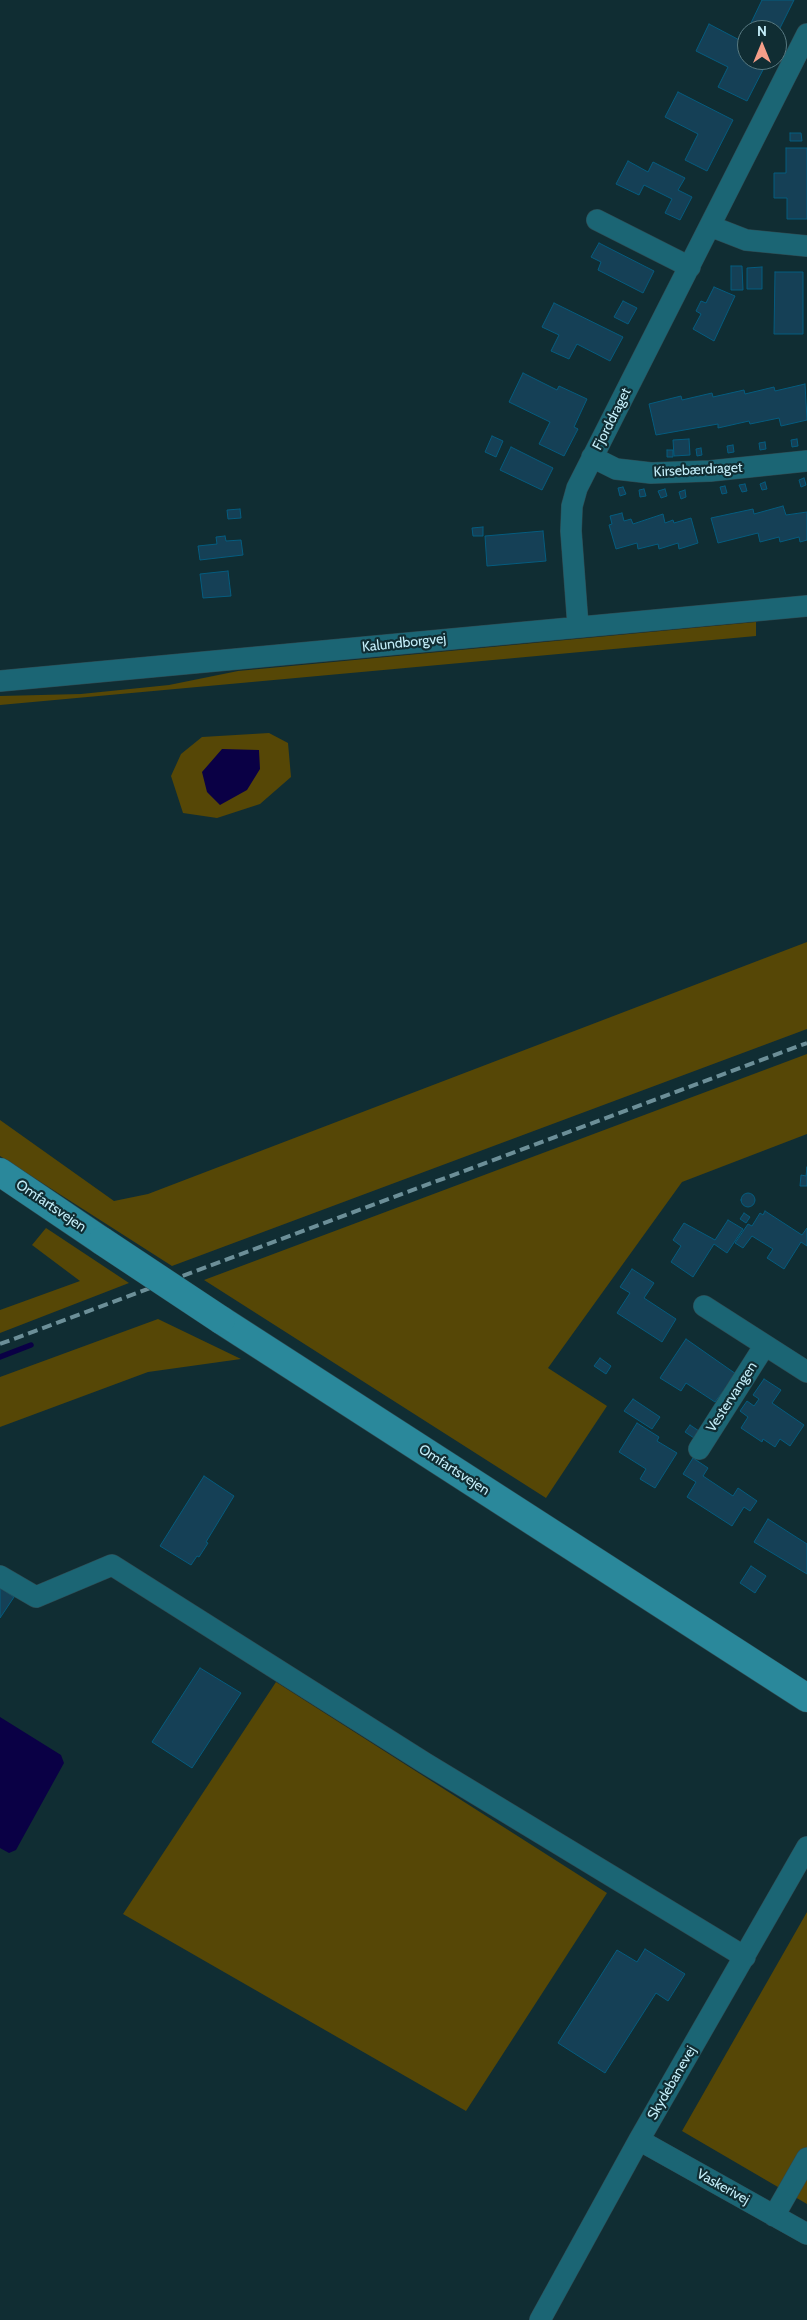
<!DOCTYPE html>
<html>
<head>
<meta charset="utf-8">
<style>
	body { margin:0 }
	#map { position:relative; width:807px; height:2320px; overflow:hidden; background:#102d33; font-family:Cabin,sans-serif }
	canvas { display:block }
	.north { position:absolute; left:737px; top:20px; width:50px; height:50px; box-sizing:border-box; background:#102d33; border:1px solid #587a82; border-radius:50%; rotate:0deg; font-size:14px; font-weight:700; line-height:20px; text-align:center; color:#c4eef9 }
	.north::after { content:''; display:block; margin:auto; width:18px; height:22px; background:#f49e89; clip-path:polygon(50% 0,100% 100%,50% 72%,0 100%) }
</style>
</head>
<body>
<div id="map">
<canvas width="807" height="2320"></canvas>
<div class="north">N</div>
</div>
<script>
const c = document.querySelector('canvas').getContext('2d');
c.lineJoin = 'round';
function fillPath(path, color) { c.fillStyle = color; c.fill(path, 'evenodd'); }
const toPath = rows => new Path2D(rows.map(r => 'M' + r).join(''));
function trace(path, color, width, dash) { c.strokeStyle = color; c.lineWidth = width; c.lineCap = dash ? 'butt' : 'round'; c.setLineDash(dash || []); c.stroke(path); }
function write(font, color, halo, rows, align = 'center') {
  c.font = font + ' Cabin,sans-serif'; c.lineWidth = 4.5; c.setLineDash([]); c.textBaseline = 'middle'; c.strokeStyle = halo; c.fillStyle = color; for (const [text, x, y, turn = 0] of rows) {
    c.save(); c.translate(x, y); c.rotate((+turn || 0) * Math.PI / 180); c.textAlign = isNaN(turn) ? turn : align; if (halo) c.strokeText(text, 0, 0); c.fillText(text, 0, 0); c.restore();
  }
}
const green = toPath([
	[756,622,756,636,0,705,0,696,81,694,169,685,238,671],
	[269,733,288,743,291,777,260,804,217,818,183,813,171,776,181,754,202,737],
	[807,942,807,1029,172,1266,0,1156,0,1120,114,1201,148,1194],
	[807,1054,807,1134,682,1182,548,1368,607,1406,546,1498,204,1280],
	[46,1228,129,1283,0,1333,0,1310,80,1281,32,1245],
	[158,1319,241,1359,148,1372,0,1427,0,1377],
	[276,1682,607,1893,466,2111,123,1914],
	[807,1912,807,2204,682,2131]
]);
const water = toPath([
	[222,749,259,750,260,769,247,790,220,805,207,792,202,772],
	[0,1717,61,1755,64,1763,16,1850,9,1853,0,1848]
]);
const stream = toPath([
	[0,1357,31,1345]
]);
const building = toPath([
	[762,0,794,0,777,34,777,30,764,30,751,23,762,0],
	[709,24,747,44,747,60,768,60,747,101,718,87,728,67,696,51,709,24],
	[678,92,733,120,707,171,685,160,698,134,665,117,678,92],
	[790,133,801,133,802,141,790,141,790,133],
	[786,148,807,148,807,219,787,219,787,198,774,198,774,173,786,173,786,148],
	[628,161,648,172,653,162,685,178,678,190,692,197,680,220,665,213,672,199,644,185,639,195,616,184,628,161],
	[599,243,654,271,643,293,598,270,601,262,591,257,599,243],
	[731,266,742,266,743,290,731,290,731,266],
	[762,267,762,289,747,289,747,268,762,267],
	[775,272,803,272,803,334,774,334,775,272],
	[714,287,735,296,714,341,693,329,701,314,696,311,701,301,706,303,714,287],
	[623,301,637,308,628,324,614,317,623,301],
	[554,303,623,337,610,361,577,344,569,359,551,351,559,335,542,327,554,303],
	[523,373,557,390,559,386,587,399,574,427,578,429,564,456,539,444,550,422,509,402,523,373],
	[805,384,807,420,781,426,779,418,750,424,749,421,718,428,718,424,656,435,649,404,681,396,682,400,712,393,713,397,744,390,745,394,774,387,775,391,805,384],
	[492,436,503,441,496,457,485,452,492,436],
	[689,439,690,455,674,456,673,440,689,439],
	[797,439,798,446,792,447,791,440,797,439],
	[765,442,766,449,760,450,759,443,765,442],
	[733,445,734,452,728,453,727,446,733,445],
	[511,447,553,468,542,490,500,470,511,447],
	[701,448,702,455,697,456,696,449,701,448],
	[667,450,673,450,673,457,667,457,667,450],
	[804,478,806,485,801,487,799,480,804,478],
	[765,482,767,489,762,490,760,484,765,482],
	[745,484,747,491,742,492,739,485,745,484],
	[725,486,727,493,722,494,720,487,725,486],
	[623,487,626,494,620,496,618,488,623,487],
	[644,489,646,496,640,497,639,490,644,489],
	[665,489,667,496,661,498,658,491,665,489],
	[685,490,686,497,681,499,679,492,685,490],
	[783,506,786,515,807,512,807,540,800,542,799,537,780,542,779,537,760,542,758,533,718,543,711,518,753,509,754,514,783,506],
	[240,509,241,518,228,519,227,510,240,509],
	[622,513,624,521,631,519,633,524,663,514,665,523,673,520,674,523,691,518,698,543,679,549,678,543,659,549,658,544,638,549,637,543,616,549,609,525,612,524,610,516,622,513],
	[483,527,483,536,473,536,472,528,483,527],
	[543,531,546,561,487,566,485,536,543,531],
	[225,536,226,541,241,540,243,555,200,560,198,546,217,544,216,537,225,536],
	[228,571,231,596,203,598,200,574,228,571],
	[807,1167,807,1186,800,1186,801,1175,806,1176,807,1167],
	'741 1200a7 7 0 1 1 14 0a7 7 0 1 1-14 0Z',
	[765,1211,802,1235,807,1228,807,1246,801,1242,784,1269,767,1258,773,1249,752,1236,743,1248,735,1243,748,1224,752,1226,760,1213,763,1215,765,1211],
	[744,1213,750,1217,746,1223,740,1219,744,1213],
	[728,1220,743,1229,727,1253,714,1244,693,1277,671,1262,681,1246,673,1240,684,1223,715,1240,728,1220],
	[632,1269,654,1283,644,1298,676,1319,662,1342,617,1313,630,1293,620,1287,632,1269],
	[686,1339,736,1374,715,1402,686,1383,681,1391,660,1378,686,1339],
	[600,1358,611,1366,606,1374,594,1366,600,1358],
	[764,1379,781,1390,772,1403,804,1425,790,1446,780,1439,775,1447,763,1439,762,1442,741,1428,748,1417,740,1411,747,1401,754,1406,759,1399,753,1395,764,1379],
	[633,1399,660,1417,652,1429,624,1411,633,1399],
	[637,1423,659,1437,657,1441,677,1453,655,1488,640,1479,646,1469,619,1452,637,1423],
	[690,1425,699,1431,694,1438,685,1432,690,1425],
	[693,1458,708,1468,703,1476,733,1496,738,1488,757,1501,750,1511,744,1507,732,1526,687,1497,696,1482,683,1474,693,1458],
	[204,1476,234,1496,206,1542,208,1543,199,1557,197,1556,191,1565,160,1546,204,1476],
	[768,1519,807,1544,807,1574,754,1542,768,1519],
	[751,1566,766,1576,755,1593,740,1583,751,1566],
	[0,1588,14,1597,0,1618,0,1588],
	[200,1668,241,1693,192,1768,152,1742,200,1668],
	[645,1949,685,1974,668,2001,656,1993,605,2073,558,2043,617,1950,637,1962,645,1949]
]);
const minor = toPath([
	[597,220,690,267],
	[710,226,746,240,807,246],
	[592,457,616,469,651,473,710,471,807,461],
	[578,626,571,531,572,506,577,488,807,34],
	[0,681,807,606],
	[704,1306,807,1372],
	[699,1449,765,1345],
	[0,1576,36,1597,112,1565,425,1763,745,1957],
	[639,2140,807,2234],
	[774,2216,807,2158],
	[540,2320,639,2140,807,1847]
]);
const major = toPath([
	[0,1172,102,1241],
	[221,1320,807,1698]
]);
const rail = toPath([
	[0,1344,807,1043]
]);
const majorBridge = toPath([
	[102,1241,221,1320]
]);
const streetNames = [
	["Fjorddraget",612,419,-63],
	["Kirsebærdraget",698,470,-3],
	["Kalundborgvej",404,643,-6],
	["Omfartsvejen",51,1206,34],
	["Vestervangen",732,1397,-57],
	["Omfartsvejen",454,1470,33],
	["Skydebanevej",672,2083,-60],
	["Vaskerivej",723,2187,29]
];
fillPath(green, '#564706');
fillPath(water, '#0a0045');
trace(stream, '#0a0045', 5.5);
fillPath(building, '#154056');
trace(building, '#055c7f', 1);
trace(minor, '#2f4950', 22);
trace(major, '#2f4950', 29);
trace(minor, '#1b6574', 21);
trace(major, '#2a889b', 28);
trace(rail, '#6c8f98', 4, [10, 5]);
trace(majorBridge, '#2f4950', 29, []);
trace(majorBridge, '#2a889b', 28);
write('14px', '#c4eef9', '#102d33', streetNames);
</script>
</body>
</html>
